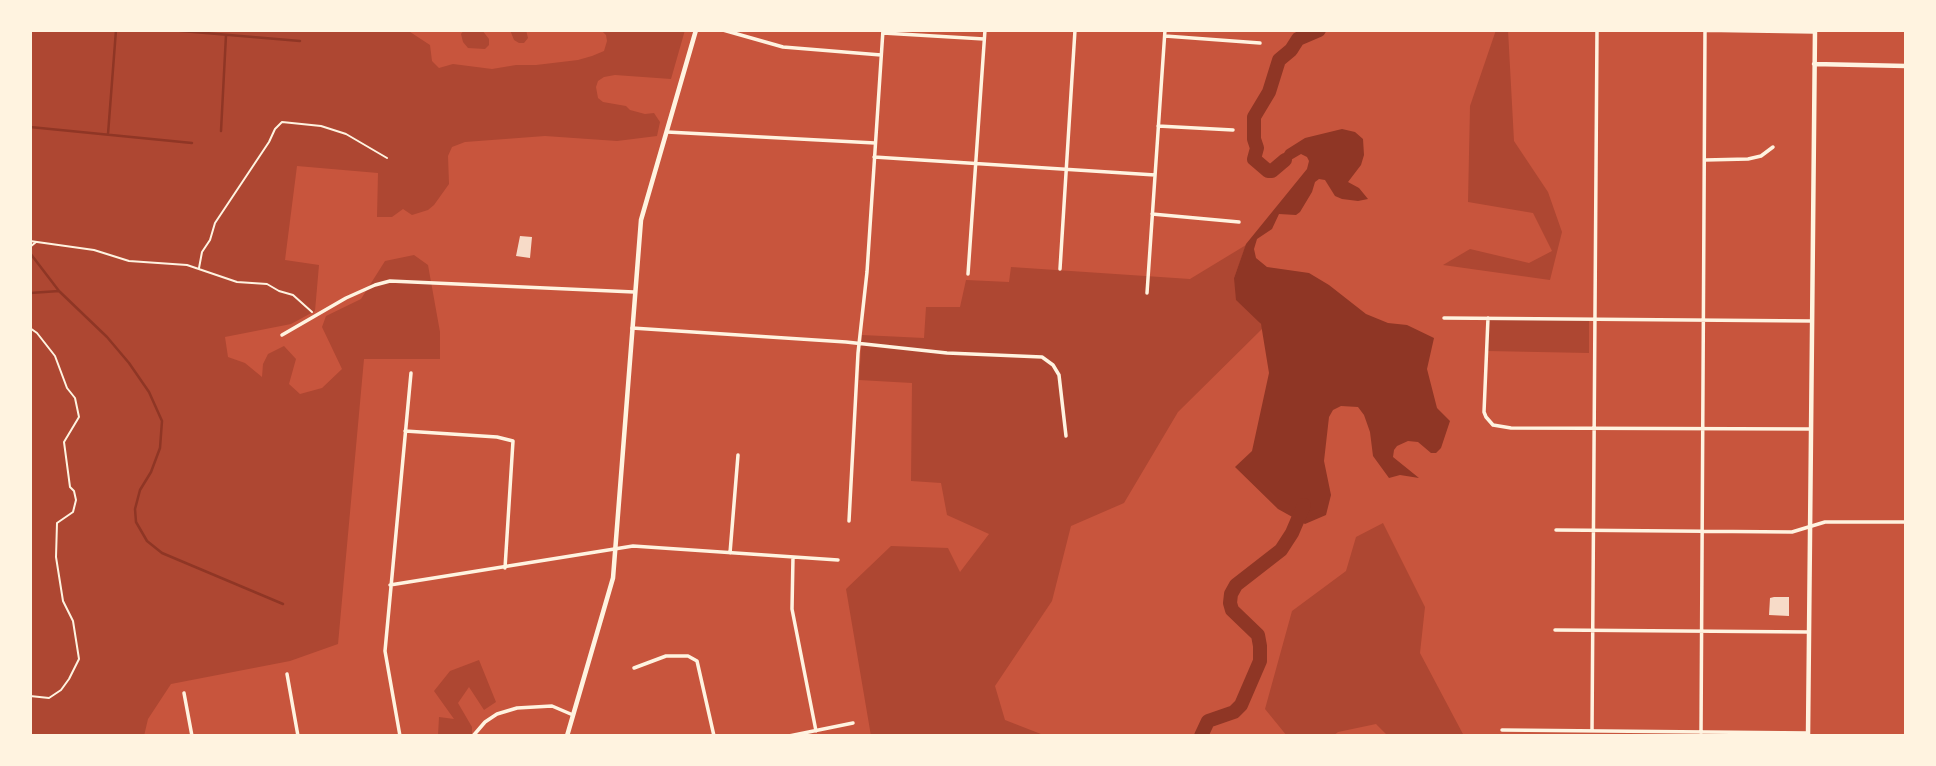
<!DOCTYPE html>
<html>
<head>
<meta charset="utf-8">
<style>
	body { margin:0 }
	#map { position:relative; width:1936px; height:766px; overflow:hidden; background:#c8553d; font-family:Quicksand,sans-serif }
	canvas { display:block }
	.frame { position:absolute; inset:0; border:32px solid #fff3e0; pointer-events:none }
</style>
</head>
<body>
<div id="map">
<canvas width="1936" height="766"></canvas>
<div class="frame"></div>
</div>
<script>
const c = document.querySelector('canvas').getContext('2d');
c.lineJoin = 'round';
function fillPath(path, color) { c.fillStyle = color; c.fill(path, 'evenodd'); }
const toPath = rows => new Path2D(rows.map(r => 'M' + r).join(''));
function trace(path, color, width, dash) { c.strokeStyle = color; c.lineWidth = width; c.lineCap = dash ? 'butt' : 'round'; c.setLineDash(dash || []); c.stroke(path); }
const green = toPath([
	[30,30,407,30,430,45,432,61,439,68,453,64,492,69,516,65,536,65,578,60,592,56,604,51,607,41,606,35,601,30,685,30,671,79,615,75,604,77,598,81,596,87,598,98,603,102,626,106,630,110,645,114,654,113,660,122,657,136,617,141,545,136,465,142,452,147,448,156,449,184,434,205,428,210,412,215,403,209,392,217,377,217,378,173,297,166,285,260,319,265,315,311,291,324,225,337,228,357,245,363,262,377,263,364,268,354,284,346,296,359,289,384,300,394,322,388,342,369,322,327,326,316,361,299,385,261,414,255,428,265,440,332,440,359,364,359,338,644,290,661,171,684,148,719,144,736,30,736],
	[464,30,482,30,489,39,489,45,485,49,468,48,463,42,461,34],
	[510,30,526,30,528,38,524,43,519,43,514,40],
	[1496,30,1508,30,1514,141,1548,192,1562,232,1550,280,1443,265,1470,249,1529,263,1552,251,1533,213,1468,202,1470,106],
	[1246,245,1234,278,1263,328,1178,412,1124,503,1071,526,1052,601,995,686,1005,720,1046,736,871,736,846,589,891,546,948,548,960,572,989,534,947,515,941,483,911,481,912,383,859,380,862,335,924,338,926,307,960,307,966,280,1009,282,1011,267,1190,279],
	[1589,319,1589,353,1487,351,1488,320],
	[1383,523,1425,607,1420,653,1464,736,1388,736,1376,724,1338,732,1333,736,1287,736,1265,709,1292,611,1346,571,1356,537],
	[479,660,496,702,484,710,469,687,458,703,472,727,472,736,438,736,439,717,454,719,434,691,450,671]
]);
const water = toPath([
	[1342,129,1355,132,1363,139,1364,155,1361,165,1348,182,1359,188,1368,199,1358,201,1342,199,1335,196,1325,180,1319,179,1315,182,1312,192,1300,212,1296,215,1279,214,1272,229,1257,239,1254,249,1256,258,1267,267,1309,273,1329,285,1366,314,1388,323,1407,325,1434,338,1427,369,1437,408,1450,421,1441,448,1436,453,1431,453,1418,442,1408,441,1397,446,1394,450,1393,457,1419,478,1400,475,1389,478,1373,456,1370,432,1364,415,1358,407,1341,406,1333,410,1329,417,1324,461,1331,495,1326,515,1305,524,1278,509,1235,467,1252,451,1269,373,1261,324,1236,300,1234,278,1246,244,1307,169,1309,161,1307,157,1301,154,1272,171,1286,150,1305,138]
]);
const stream = toPath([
	[170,30,300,41],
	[30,127,192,143],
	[221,131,226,35],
	[108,134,116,30],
	[30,253,59,291,107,337,129,363,149,392,162,421,160,448,151,472,140,490,135,509,136,522,147,541,162,553,283,604],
	[30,293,59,291]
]);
const river = toPath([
	[1285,160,1272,171,1268,171,1254,159,1257,148,1254,139,1254,117,1269,92,1279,60,1291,50,1298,39,1319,30],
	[1201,736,1208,721,1234,712,1241,705,1260,661,1260,646,1258,635,1232,610,1230,603,1231,594,1236,585,1281,550,1292,533,1304,505]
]);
const building = toPath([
	[520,236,532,237,530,258,516,256],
	[1774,597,1789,597,1789,616,1769,615,1770,598]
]);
const path = toPath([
	[30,241,94,250,129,261,187,265,237,282,267,284,279,291,293,295,312,312],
	[30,247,36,242],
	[199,268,202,252,210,240,215,223,269,142,275,129,282,122,321,126,346,134,387,158],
	[30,328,37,333,55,356,67,388,75,398,79,417,64,442,70,487,74,491,76,500,73,512,57,523,56,557,63,601,73,621,79,659,69,679,61,690,49,698,30,696]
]);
const minor = toPath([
	[723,30,783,47,881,55],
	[1690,30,1815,32],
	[883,33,984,39],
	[1165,36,1260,43],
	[1158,126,1233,130],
	[667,132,875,143],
	[874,157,1155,175],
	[1705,160,1748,159,1761,156,1773,147],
	[1152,214,1239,222],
	[1060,269,1075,30],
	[968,274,985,30],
	[1147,293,1165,30],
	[1444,318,1812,321],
	[1488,318,1484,412,1486,417,1493,425,1511,428,1810,429],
	[632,328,846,342,947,353,1042,357,1053,365,1059,375,1066,436],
	[282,335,346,298,375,285,390,281,634,292],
	[405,431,497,437,513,441,505,568],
	[849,521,858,353,867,272,883,30],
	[1556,530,1792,532,1825,522,1906,522],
	[730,553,738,455],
	[793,557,792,609,816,731],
	[390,585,633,546,838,560],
	[1555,630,1809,632],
	[634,668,666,656,688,656,697,661,714,736],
	[287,674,298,736],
	[184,693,192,736],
	[1502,730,1808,733],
	[1592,731,1597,30],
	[1701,733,1705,30],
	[400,736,385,651,411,373],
	[473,736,485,722,497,714,517,708,552,706,573,715],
	[789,736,853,723]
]);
const tertiary = toPath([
	[1814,64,1906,66],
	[567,736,613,578,641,220,696,30],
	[1808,736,1815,30]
]);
fillPath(green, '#ae4732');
fillPath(water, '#8f3625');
trace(stream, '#8f3625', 2.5);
trace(river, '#8f3625', 14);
fillPath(building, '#f7dbc8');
trace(path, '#fff3e0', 2);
trace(minor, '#fff3e0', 3.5);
trace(tertiary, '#fff3e0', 4.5);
</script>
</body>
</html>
